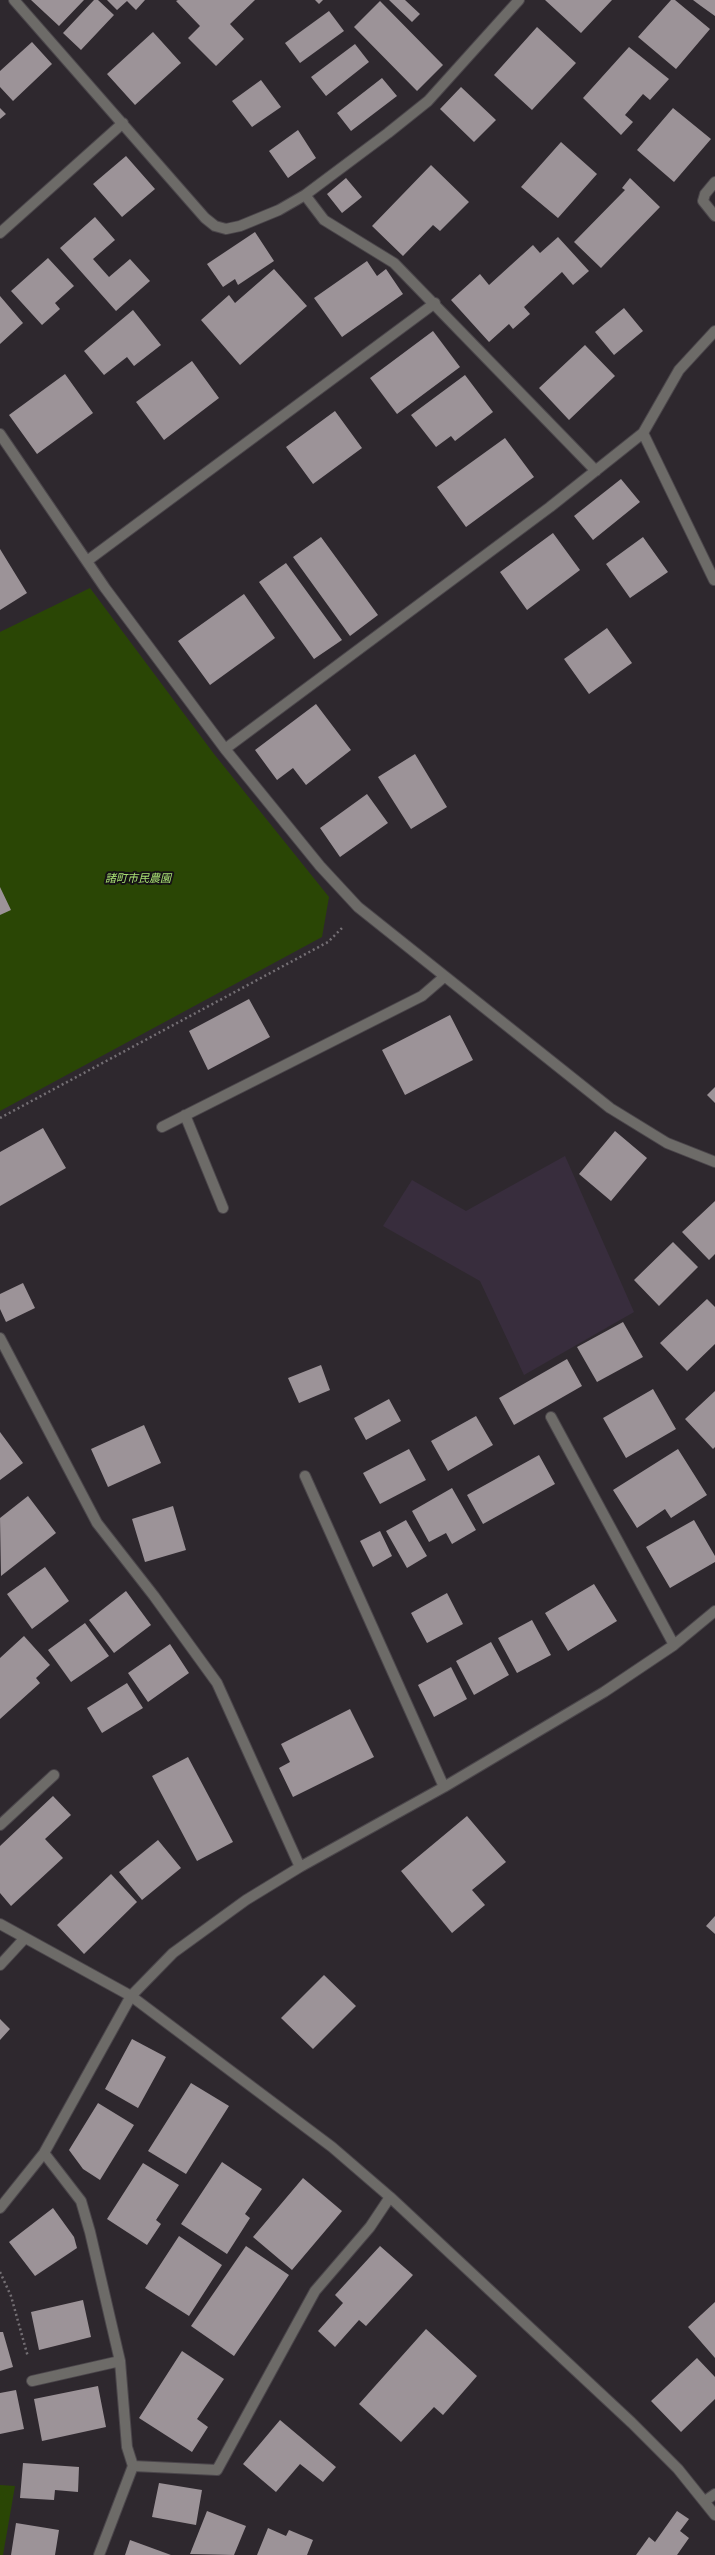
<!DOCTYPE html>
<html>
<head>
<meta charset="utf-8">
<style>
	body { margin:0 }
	canvas { display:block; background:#2e282e }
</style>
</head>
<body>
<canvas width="715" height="2555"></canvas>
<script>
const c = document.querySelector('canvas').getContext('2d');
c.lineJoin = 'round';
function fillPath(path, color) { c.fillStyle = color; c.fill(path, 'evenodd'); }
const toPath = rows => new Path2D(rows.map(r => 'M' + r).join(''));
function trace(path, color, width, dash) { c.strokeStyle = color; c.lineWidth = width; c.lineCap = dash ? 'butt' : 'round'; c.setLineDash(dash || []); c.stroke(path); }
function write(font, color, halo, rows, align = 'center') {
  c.font = font + ' "Playfair Display","Noto Sans JP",serif'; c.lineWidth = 4; c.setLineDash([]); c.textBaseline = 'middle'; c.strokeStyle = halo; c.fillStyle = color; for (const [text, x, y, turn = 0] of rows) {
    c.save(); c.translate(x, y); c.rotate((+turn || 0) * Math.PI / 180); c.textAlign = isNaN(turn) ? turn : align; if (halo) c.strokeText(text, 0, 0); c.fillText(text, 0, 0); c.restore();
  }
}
const industrial = toPath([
	[565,1156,634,1312,524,1375,480,1281,383,1226,412,1180,466,1211]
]);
const green = toPath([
	[90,588,214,754,329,897,322,937,0,1111,0,632],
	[0,2485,15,2486,3,2555,0,2555]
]);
const building = toPath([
	[31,0,84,0,59,26],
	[94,0,98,0,114,15,81,50,63,33],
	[107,0,145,0,136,10,127,1,117,10],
	[178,0,255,0,230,24,244,39,216,66,188,38,200,26,176,1],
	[315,0,323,0,319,4],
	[389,0,405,0,420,14,412,22],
	[545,0,612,0,581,33],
	[671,0,675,0,710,29,676,69,638,37],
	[693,0,715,0,715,16,701,6],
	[380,1,443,65,417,91,354,27],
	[329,11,344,31,300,63,285,43],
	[537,27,576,63,532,110,494,75],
	[153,32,181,63,135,105,107,74],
	[32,42,52,64,13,101,0,87,0,71],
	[355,44,369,62,326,96,311,77],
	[629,47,669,79,650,100,643,94,625,115,633,122,621,135,583,98],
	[382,78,397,96,351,131,337,113],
	[261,80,281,107,252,127,232,101],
	[461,87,496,120,474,142,440,109],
	[0,108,6,114,0,119],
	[673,108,711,139,674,182,637,150],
	[298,130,316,158,288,178,269,151],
	[561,142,597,174,558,218,521,187],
	[126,156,155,189,122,217,93,184],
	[431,165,469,202,440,231,433,225,403,256,372,226],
	[346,178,362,197,342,213,327,194],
	[630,178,660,207,601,268,574,242,625,190,622,188],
	[95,217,115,240,93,259,109,277,130,259,150,281,116,311,60,248],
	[255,232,274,261,238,285,235,279,223,287,207,264],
	[558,237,589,271,573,285,562,272,524,307,530,314,513,329,509,324,489,342,451,300,480,274,489,285,533,245,540,253],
	[48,258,74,286,55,303,60,309,42,325,11,291],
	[367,261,377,276,386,269,403,294,342,337,314,298],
	[274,269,307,306,240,365,201,320,229,295,235,303],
	[0,296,23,323,0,344],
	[624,308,643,331,614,355,595,332],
	[133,310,161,345,134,366,127,357,104,375,84,351],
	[433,331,460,367,397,414,370,378],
	[585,345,615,376,569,420,539,388],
	[192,361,219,398,164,440,136,402],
	[65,374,93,413,37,454,9,415],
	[465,375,493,412,455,441,451,436,436,447,411,415],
	[335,411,362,448,313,484,286,447],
	[505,438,534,477,466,527,437,487],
	[621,479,640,502,593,540,574,516],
	[553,533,580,570,527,610,500,572],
	[321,537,378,615,350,636,293,557],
	[643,537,668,572,630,598,606,564],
	[0,549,27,593,0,610],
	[286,563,342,640,314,659,259,582],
	[244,594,275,638,210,685,178,641],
	[607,628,632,663,589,694,564,659],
	[316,704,351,750,306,785,293,768,277,780,255,750],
	[415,754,447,807,411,829,378,777],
	[367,794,388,823,340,857,320,828],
	[0,887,11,910,0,915],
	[249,999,270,1037,208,1070,189,1031],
	[450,1015,473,1060,405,1095,382,1050],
	[715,1087,715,1103,707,1095],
	[43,1128,66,1168,0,1206,0,1152],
	[615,1131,647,1158,611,1201,579,1174],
	[715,1201,715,1254,709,1260,682,1232],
	[673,1242,698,1267,659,1306,634,1280],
	[23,1283,35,1308,6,1322,0,1309,0,1294],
	[707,1299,715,1307,715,1344,687,1371,660,1343],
	[623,1322,643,1357,597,1382,577,1347],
	[567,1359,582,1386,514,1425,499,1398],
	[321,1365,330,1390,299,1403,288,1378],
	[653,1389,676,1429,626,1458,603,1418],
	[715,1391,715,1447,713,1449,685,1419],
	[389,1399,401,1421,366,1440,354,1418],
	[476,1416,493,1445,448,1471,431,1441],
	[144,1425,161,1463,108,1487,91,1449],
	[0,1432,23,1463,0,1480],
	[409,1449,426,1480,380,1504,363,1473],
	[678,1449,707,1495,671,1518,665,1509,637,1528,613,1490],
	[539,1455,555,1484,483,1524,467,1495],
	[452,1488,476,1530,452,1544,446,1533,429,1542,412,1511],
	[28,1496,56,1533,1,1576,0,1518],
	[173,1506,186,1550,145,1562,132,1519],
	[406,1520,427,1556,407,1568,386,1531],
	[694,1520,715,1556,715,1562,670,1588,646,1547],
	[380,1531,392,1556,373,1567,360,1541],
	[45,1567,69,1601,32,1629,7,1594],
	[594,1584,617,1621,568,1651,545,1613],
	[126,1591,151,1625,114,1653,89,1620],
	[447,1593,463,1624,427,1643,411,1613],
	[532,1620,551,1655,517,1673,498,1638],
	[85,1623,109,1656,71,1682,48,1650],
	[24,1636,50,1665,36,1678,40,1683,0,1719,0,1658],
	[491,1642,509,1675,474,1695,456,1661],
	[170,1644,189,1673,148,1702,128,1673],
	[451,1667,467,1699,434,1717,418,1685],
	[127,1683,143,1708,102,1733,87,1708],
	[350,1709,374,1757,293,1797,279,1768,290,1762,281,1744],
	[188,1757,233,1842,197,1861,152,1776],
	[53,1796,71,1815,45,1839,63,1858,11,1906,0,1893,0,1846],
	[467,1816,506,1862,472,1890,485,1905,452,1933,401,1871],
	[158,1840,181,1868,142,1900,119,1872],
	[111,1874,137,1902,84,1954,57,1925],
	[715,1916,715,1934,706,1926],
	[324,1975,356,2006,313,2049,281,2018],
	[0,2019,10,2029,0,2040],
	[132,2039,166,2057,138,2108,105,2089],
	[191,2083,229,2106,186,2174,148,2151],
	[98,2103,134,2125,100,2180,83,2169,69,2150],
	[222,2162,262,2189,245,2214,250,2218,227,2254,181,2224],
	[143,2163,179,2185,156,2220,161,2224,147,2245,107,2219],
	[303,2178,342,2211,292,2270,253,2237],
	[53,2208,74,2237,77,2248,35,2276,9,2242],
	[179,2236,222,2265,189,2316,145,2288],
	[246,2246,289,2275,234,2356,191,2326],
	[380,2246,413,2275,366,2326,359,2320,335,2347,318,2331,343,2303,335,2295],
	[83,2300,91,2337,39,2350,31,2312],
	[715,2302,715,2358,688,2327],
	[426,2329,477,2376,443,2415,434,2407,401,2442,359,2404],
	[0,2332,3,2332,13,2367,0,2371],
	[182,2351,224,2379,197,2419,208,2427,192,2452,139,2418],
	[697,2358,715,2377,715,2399,681,2432,651,2401],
	[98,2386,106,2427,42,2441,34,2399],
	[16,2390,24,2429,0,2434,0,2393],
	[280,2420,336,2467,323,2482,300,2464,276,2492,243,2464],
	[23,2463,79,2467,78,2492,55,2490,54,2500,20,2498],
	[159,2483,202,2490,196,2525,152,2517],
	[207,2511,246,2526,234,2555,190,2554],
	[677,2511,689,2519,680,2531,689,2538,677,2555,636,2555,649,2537,655,2542],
	[16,2523,59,2530,55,2555,11,2555],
	[268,2528,286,2536,289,2530,313,2540,307,2555,257,2555],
	[130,2540,171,2555,125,2555]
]);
const path = toPath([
	[0,1118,328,942,343,927],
	[0,2272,11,2296,28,2357]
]);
const minor = toPath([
	[14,0,205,218,215,226,226,229,240,226,279,210,305,195,388,133,428,101,519,0],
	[715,182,705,194,703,201,715,216],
	[305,195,324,220,394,263,596,471],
	[0,233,123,123],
	[643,433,714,580],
	[0,434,105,588,225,749,320,866,358,907,610,1108,667,1143,715,1162],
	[87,561,435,303],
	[225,749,550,507,643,433,679,370,715,331],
	[185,1115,223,1208],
	[162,1127,422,996,444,977],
	[0,1338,97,1523,154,1596,217,1683,300,1867],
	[551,1417,674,1645],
	[305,1476,444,1787],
	[0,1825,54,1775],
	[0,1924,131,1996,332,2147,390,2197,632,2423,678,2469,715,2515],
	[0,1965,24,1939],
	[44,2153,81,2201,90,2232,120,2361,127,2447,133,2466,99,2555],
	[0,2208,44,2153,131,1996,173,1953,246,1900,300,1867,444,1787,604,1692,674,1645,715,1611],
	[32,2381,120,2361],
	[133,2466,217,2470,315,2291,370,2227,390,2197],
	[705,2501,715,2494]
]);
const parkNames = [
	["諸町市民農園",138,879]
];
fillPath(industrial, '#382d3d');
fillPath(green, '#2a4605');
fillPath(building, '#9c9398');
trace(minor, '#4b464b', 12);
trace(path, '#746f74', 2.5, [2, 3]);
trace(minor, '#6d6b68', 10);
write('italic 11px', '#a8e073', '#151215', parkNames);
</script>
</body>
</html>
